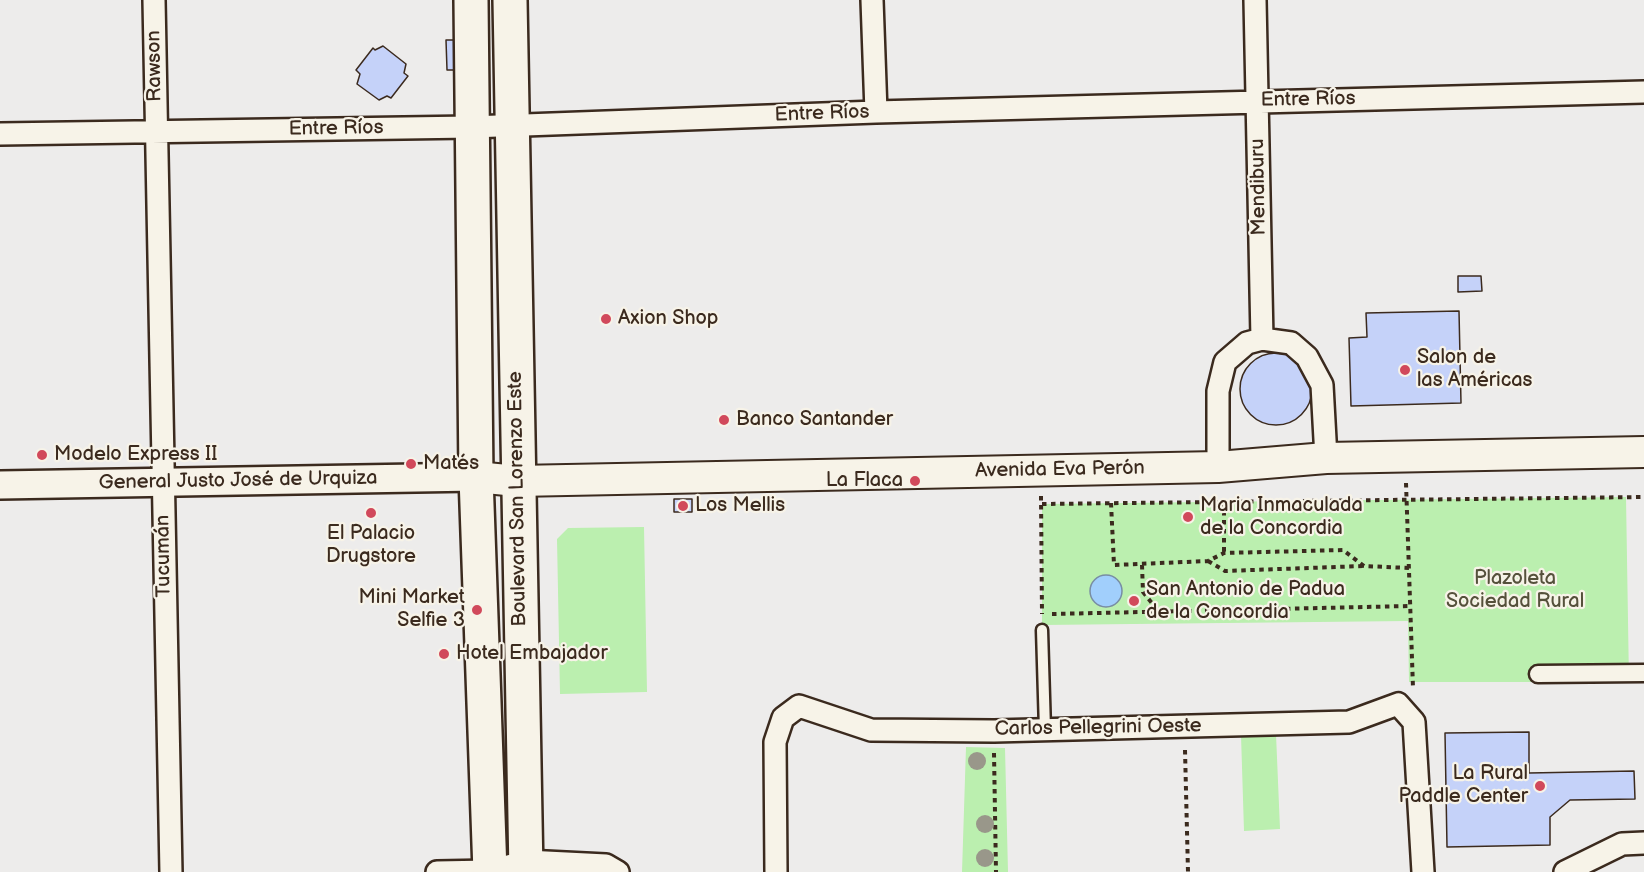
<!DOCTYPE html>
<html>
<head>
<meta charset="utf-8">
<style>
	body { margin:0 }
	canvas { display:block; background:#edeceb }
</style>
</head>
<body>
<canvas width="1644" height="872"></canvas>
<script>
const c = document.querySelector('canvas').getContext('2d');
c.lineJoin = 'round';
function fillPath(path, color) { c.fillStyle = color; c.fill(path, 'evenodd'); }
const toPath = rows => new Path2D(rows.map(r => 'M' + r).join(''));
function trace(path, color, width, dash) { c.strokeStyle = color; c.lineWidth = width; c.lineCap = dash ? 'butt' : 'round'; c.setLineDash(dash || []); c.stroke(path); }
function write(font, color, halo, rows, align = 'center') {
  c.font = font + ' "Balsamiq Sans",sans-serif'; c.lineWidth = 4.5; c.setLineDash([]); c.textBaseline = 'middle'; c.strokeStyle = halo; c.fillStyle = color; for (const [text, x, y, turn = 0] of rows) {
    c.save(); c.translate(x, y); c.rotate((+turn || 0) * Math.PI / 180); c.textAlign = isNaN(turn) ? turn : align; if (halo) c.strokeText(text, 0, 0); c.fillText(text, 0, 0); c.restore();
  }
}
const green = toPath([
	[1626,497,1629,682,1409,682,1408,621,1042,625,1042,504],
	[644,527,647,692,560,694,557,539,568,528],
	[1276,734,1280,829,1244,831,1241,735],
	[966,747,1005,748,1008,872,962,872]
]);
const water = toPath([
	'1090 591a16 16 0 1 1 32 0a16 16 0 1 1-32 0Z'
]);
const building = toPath([
	[446,40,458,40,459,70,447,70,446,40],
	[383,46,406,64,404,73,408,76,391,98,387,96,379,100,357,84,360,74,356,70,373,48,375,50,383,46],
	[1458,276,1481,276,1482,291,1458,292,1458,276],
	[1459,311,1461,403,1351,406,1349,338,1367,337,1366,313,1459,311],
	'1240 389a36 36 0 1 1 72 0a36 36 0 1 1-72 0Z',
	[674,499,692,499,692,512,674,512,674,499],
	[1529,732,1529,773,1634,771,1635,799,1570,800,1550,817,1550,845,1447,847,1445,733,1529,732]
]);
const path = toPath([
	[1406,483,1413,688],
	[1041,496,1042,614],
	[1224,502,1224,553],
	[1111,503,1114,565,1208,561,1224,553,1343,550,1364,566,1409,568],
	[1042,504,1644,497],
	[1208,561,1225,571,1364,566],
	[1142,565,1143,592,1159,612],
	[1052,614,1410,606],
	[1185,750,1188,872],
	[994,753,996,872]
]);
const service = toPath([
	[1042,630,1045,730]
]);
const pedestrian = toPath([
	[1538,674,1644,673]
]);
const minor = toPath([
	[154,0,171,872],
	[872,0,876,112],
	[1255,0,1262,339],
	[0,134,471,127,876,112,1644,92],
	[1218,467,1218,391,1225,362,1247,343,1262,339,1291,343,1307,357,1322,385,1326,458],
	[437,872,490,871,526,861,606,865,618,872],
	[776,872,775,742,783,718,799,706,871,730,994,731,1349,722,1398,704,1414,722,1423,872],
	[1565,872,1622,844,1644,843]
]);
const tertiary = toPath([
	[0,485,476,477]
]);
const secondary = toPath([
	[476,477,517,481,1218,467,1326,458,1644,452]
]);
const primary = toPath([
	[471,0,476,477,490,872],
	[510,0,526,872]
]);
const trees = [
	[977,761],
	[985,824],
	[985,858]
];
const markers = [
	[606,319,6,"#d1495b"],
	[1405,370,6,"#d1495b"],
	[724,420,6,"#d1495b"],
	[42,455,6,"#d1495b"],
	[411,464,6,"#d1495b"],
	[915,481,6,"#d1495b"],
	[683,506,6,"#d1495b"],
	[371,513,6,"#d1495b"],
	[1188,517,6,"#d1495b"],
	[1134,601,6,"#d1495b"],
	[477,610,6,"#d1495b"],
	[444,654,6,"#d1495b"],
	[1540,786,6,"#d1495b"]
];
const streetNames = [
	["Rawson",155,66,-91],
	["Entre Ríos",1308,100,-1],
	["Entre Ríos",822,114,-2],
	["Entre Ríos",336,129,-1],
	["Mendiburu",1259,187,-91],
	["Avenida Eva Perón",1060,470,-1],
	["General Justo José de Urquiza",238,481,-1],
	["Boulevard San Lorenzo Este",518,499,-91],
	["Tucumán",164,556,-91],
	["Carlos Pellegrini Oeste",1098,728,-1]
];
const poiNames = [
	["Axion Shop",618,319],
	["Salon de",1417,358],
	["las Américas",1417,381],
	["Banco Santander",736,420],
	["Modelo Express II",54,455],
	["Matés",423,464],
	["La Flaca",903,481,"right"],
	["Los Mellis",695,506],
	["Maria Inmaculada",1200,506],
	["de la Concordia",1200,529],
	["El Palacio",371,534,"center"],
	["Drugstore",371,557,"center"],
	["San Antonio de Padua",1146,590],
	["de la Concordia",1146,613],
	["Mini Market",465,598,"right"],
	["Selfie 3",465,621,"right"],
	["Hotel Embajador",456,654],
	["La Rural",1528,774,"right"],
	["Paddle Center",1528,797,"right"]
];
const parkNames = [
	["Plazoleta",1515,579],
	["Sociedad Rural",1515,602]
];
fillPath(green, '#bbefaf');
fillPath(water, '#a1cffc');
trace(water, '#788da3', 1.5);
fillPath(building, '#c5d2f9');
trace(building, '#3b2a1e', 1.5);
trace(service, '#3b2a1e', 15);
trace(pedestrian, '#3b2a1e', 21);
trace(minor, '#3b2a1e', 26);
trace(tertiary, '#3b2a1e', 32);
trace(secondary, '#3b2a1e', 34);
trace(primary, '#3b2a1e', 38);
trace(path, '#3b2a1e', 4, [4.5, 4.5]);
trace(service, '#f7f3e8', 10);
trace(pedestrian, '#f7f3e8', 16);
trace(minor, '#f7f3e8', 21);
trace(tertiary, '#f7f3e8', 27);
trace(secondary, '#f7f3e8', 30);
trace(primary, '#f7f3e8', 33);
c.fillStyle = '#99978a';
for (const [x, y] of trees) { c.beginPath(); c.arc(x, y, 9, 0, 2 * Math.PI); c.fill(); }
for (const [x, y, r, color] of markers) { const dot = new Path2D(); dot.arc(x, y, r, 0, 2 * Math.PI); c.fillStyle = color; c.fill(dot); trace(dot, '#f7f3e8', 2); }
write('20px', '#3b2a1e', '#f7f3e8', streetNames);
write('20px', '#3b2a1e', '#f7f3e8', poiNames, 'left');
write('20px', '#55513b', '#f7f3e8', parkNames);
</script>
</body>
</html>
